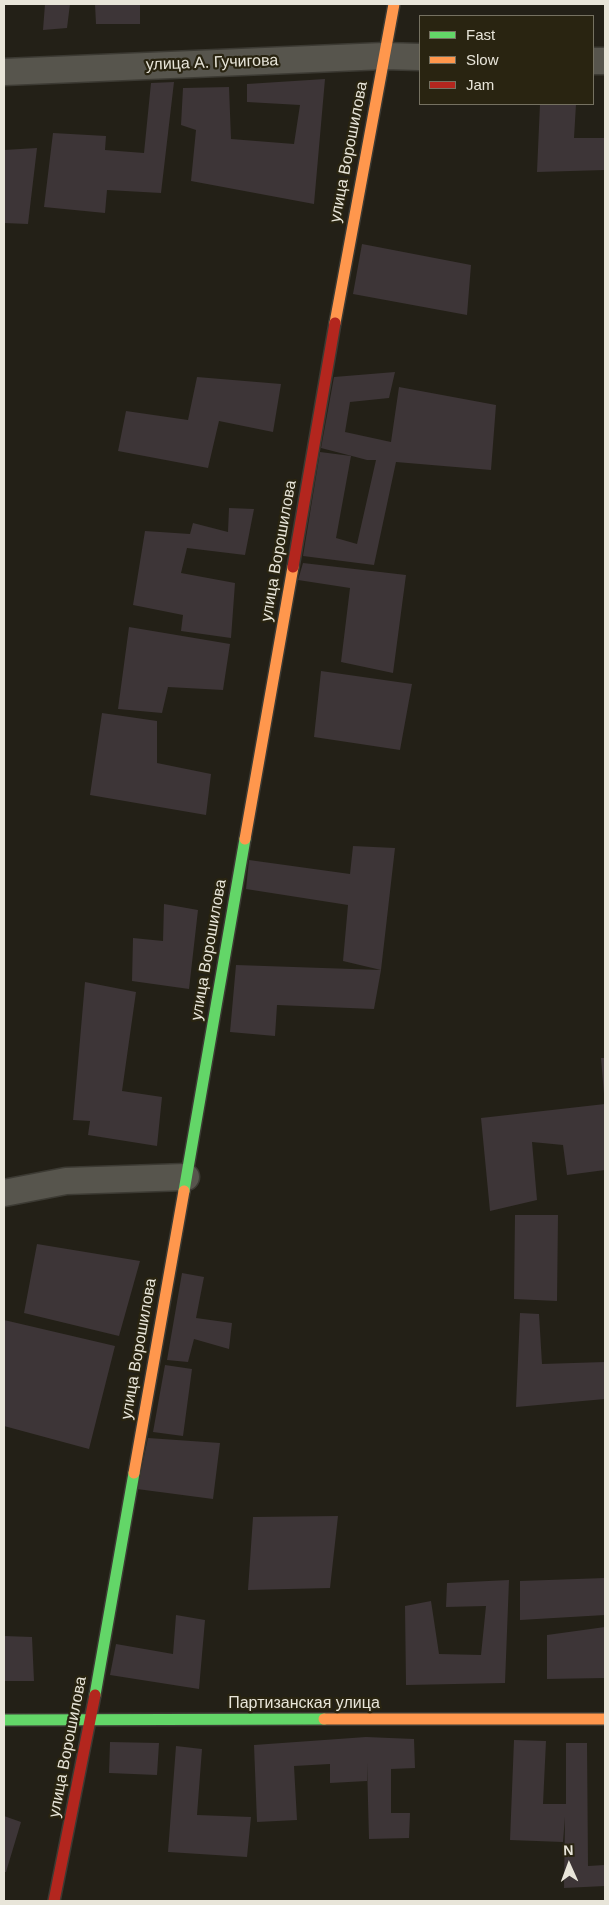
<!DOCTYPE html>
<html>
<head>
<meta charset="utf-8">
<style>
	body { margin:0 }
	#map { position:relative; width:609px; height:1905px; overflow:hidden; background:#232017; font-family:Helvetica,sans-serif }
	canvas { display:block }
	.frame { position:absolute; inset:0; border:5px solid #e8e5d9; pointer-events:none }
	.legend { position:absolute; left:419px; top:15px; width:175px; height:90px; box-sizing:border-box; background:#292411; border:1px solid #757161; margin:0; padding:6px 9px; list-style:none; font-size:15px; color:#e8e5d9 }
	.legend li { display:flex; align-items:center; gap:10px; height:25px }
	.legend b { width:25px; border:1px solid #757161 }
	.north { position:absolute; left:544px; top:1840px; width:50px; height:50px; -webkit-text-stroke:4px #292411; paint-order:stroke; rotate:358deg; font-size:14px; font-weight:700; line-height:20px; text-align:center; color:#e8e5d9 }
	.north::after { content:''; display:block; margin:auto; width:18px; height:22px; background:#e8e5d9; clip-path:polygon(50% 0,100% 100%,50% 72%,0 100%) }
</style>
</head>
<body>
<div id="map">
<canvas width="609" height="1905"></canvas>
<div class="frame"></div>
<ul class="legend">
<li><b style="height:6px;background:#63d668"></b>Fast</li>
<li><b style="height:6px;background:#ff974d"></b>Slow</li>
<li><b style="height:6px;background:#b3261e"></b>Jam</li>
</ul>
<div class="north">N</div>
</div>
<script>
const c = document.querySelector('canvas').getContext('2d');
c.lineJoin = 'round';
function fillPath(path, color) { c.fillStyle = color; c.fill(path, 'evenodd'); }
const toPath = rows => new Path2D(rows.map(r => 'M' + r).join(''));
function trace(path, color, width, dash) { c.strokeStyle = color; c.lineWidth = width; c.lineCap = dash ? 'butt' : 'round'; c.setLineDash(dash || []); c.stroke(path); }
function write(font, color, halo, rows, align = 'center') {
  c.font = font + ' Helvetica,sans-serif'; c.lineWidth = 4.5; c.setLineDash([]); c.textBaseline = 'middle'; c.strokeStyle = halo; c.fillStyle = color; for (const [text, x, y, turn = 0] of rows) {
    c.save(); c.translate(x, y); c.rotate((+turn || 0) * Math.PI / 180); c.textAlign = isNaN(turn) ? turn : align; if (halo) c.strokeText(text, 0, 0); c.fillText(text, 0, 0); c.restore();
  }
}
const building = toPath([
	[45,4,70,4,67,28,43,30],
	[95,4,140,4,140,24,96,24],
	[325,79,314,204,191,181,196,130,181,125,183,88,229,87,231,139,294,144,300,105,247,102,247,84],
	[174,82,161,193,107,190,105,213,44,207,53,133,106,136,105,150,144,153,151,83],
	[540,104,576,104,574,138,605,138,605,170,537,172],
	[37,148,28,224,4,223,4,150],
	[362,244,471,265,467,315,353,294],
	[395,372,389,398,350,402,345,432,391,442,399,387,496,405,491,470,396,462,374,565,303,556,320,452,351,456,336,538,357,544,376,460,367,460,352,456,321,448,334,377],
	[197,377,281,384,273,432,219,421,208,468,118,451,126,411,188,420],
	[229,508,254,509,245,555,187,548,181,573,235,583,231,638,181,631,183,615,133,605,145,531,190,534,193,523,228,532],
	[303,563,406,575,393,673,341,662,350,588,298,580],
	[129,627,230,644,223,690,168,687,162,713,118,709],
	[321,671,412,684,400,750,314,737],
	[102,713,157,721,157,763,211,774,206,815,90,795],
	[353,846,395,848,381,970,343,961,348,905,246,889,249,860,350,874],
	[164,904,198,910,189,989,132,981,133,938,163,941],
	[236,965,381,970,374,1009,277,1005,275,1036,230,1032],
	[85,982,136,992,122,1091,162,1097,157,1146,88,1135,90,1121,73,1120],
	[601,1058,605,1058,605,1094,604,1094],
	[605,1104,605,1170,567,1175,563,1145,532,1142,537,1200,490,1211,481,1118],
	[515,1215,558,1215,557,1301,514,1299],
	[37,1244,140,1261,119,1336,24,1313],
	[182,1273,204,1277,196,1318,232,1323,229,1349,194,1339,188,1362,167,1360],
	[520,1313,539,1314,542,1364,605,1362,605,1399,516,1407],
	[4,1320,115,1346,89,1449,4,1426],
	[165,1365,192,1369,183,1436,153,1432],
	[148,1438,220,1443,213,1499,137,1489],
	[338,1516,330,1588,248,1590,253,1517],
	[605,1578,605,1615,520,1620,520,1581],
	[509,1580,505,1683,406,1685,405,1606,431,1601,439,1654,481,1655,486,1606,446,1607,447,1583],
	[176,1615,205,1620,199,1689,110,1675,116,1644,173,1654],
	[605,1627,605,1678,547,1679,547,1635],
	[4,1636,32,1637,34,1681,4,1681],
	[366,1737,414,1739,415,1768,391,1769,391,1813,410,1813,409,1838,369,1839,367,1763,367,1781,330,1783,330,1764,294,1766,297,1820,257,1822,254,1745],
	[514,1740,546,1741,543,1804,566,1804,566,1743,587,1743,588,1866,605,1865,605,1886,564,1888,565,1817,563,1842,510,1840],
	[110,1742,159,1743,157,1775,109,1773],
	[176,1746,202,1749,197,1815,251,1817,247,1857,168,1852],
	[4,1816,21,1822,6,1872,4,1872]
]);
const street = toPath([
	[593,61,605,61],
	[4,72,384,56,420,57],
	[4,1193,66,1181,186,1177]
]);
const fast = toPath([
	[184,1191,245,839],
	[95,1695,134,1473],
	[4,1720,324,1719]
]);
const slow = toPath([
	[335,323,394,4],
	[245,839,293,567],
	[134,1473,184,1191],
	[324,1719,605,1719]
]);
const jam = toPath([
	[293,567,335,323],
	[54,1901,95,1695]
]);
const streetNames = [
	["улица А. Гучигова",212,63,-2],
	["улица Ворошилова",349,152,-79],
	["улица Ворошилова",279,551,-80],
	["улица Ворошилова",209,950,-80],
	["улица Ворошилова",139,1349,-80],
	["Партизанская улица",304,1704],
	["улица Ворошилова",68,1747,-79]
];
fillPath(building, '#3d3537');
trace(street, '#3c3a33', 29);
trace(fast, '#3c3a33', 14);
trace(slow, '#3c3a33', 14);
trace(jam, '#3c3a33', 14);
trace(street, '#57554d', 26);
trace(fast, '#63d668', 11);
trace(slow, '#ff974d', 11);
trace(jam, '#b3261e', 11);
write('16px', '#e8e5d9', '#292411', streetNames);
</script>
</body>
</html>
